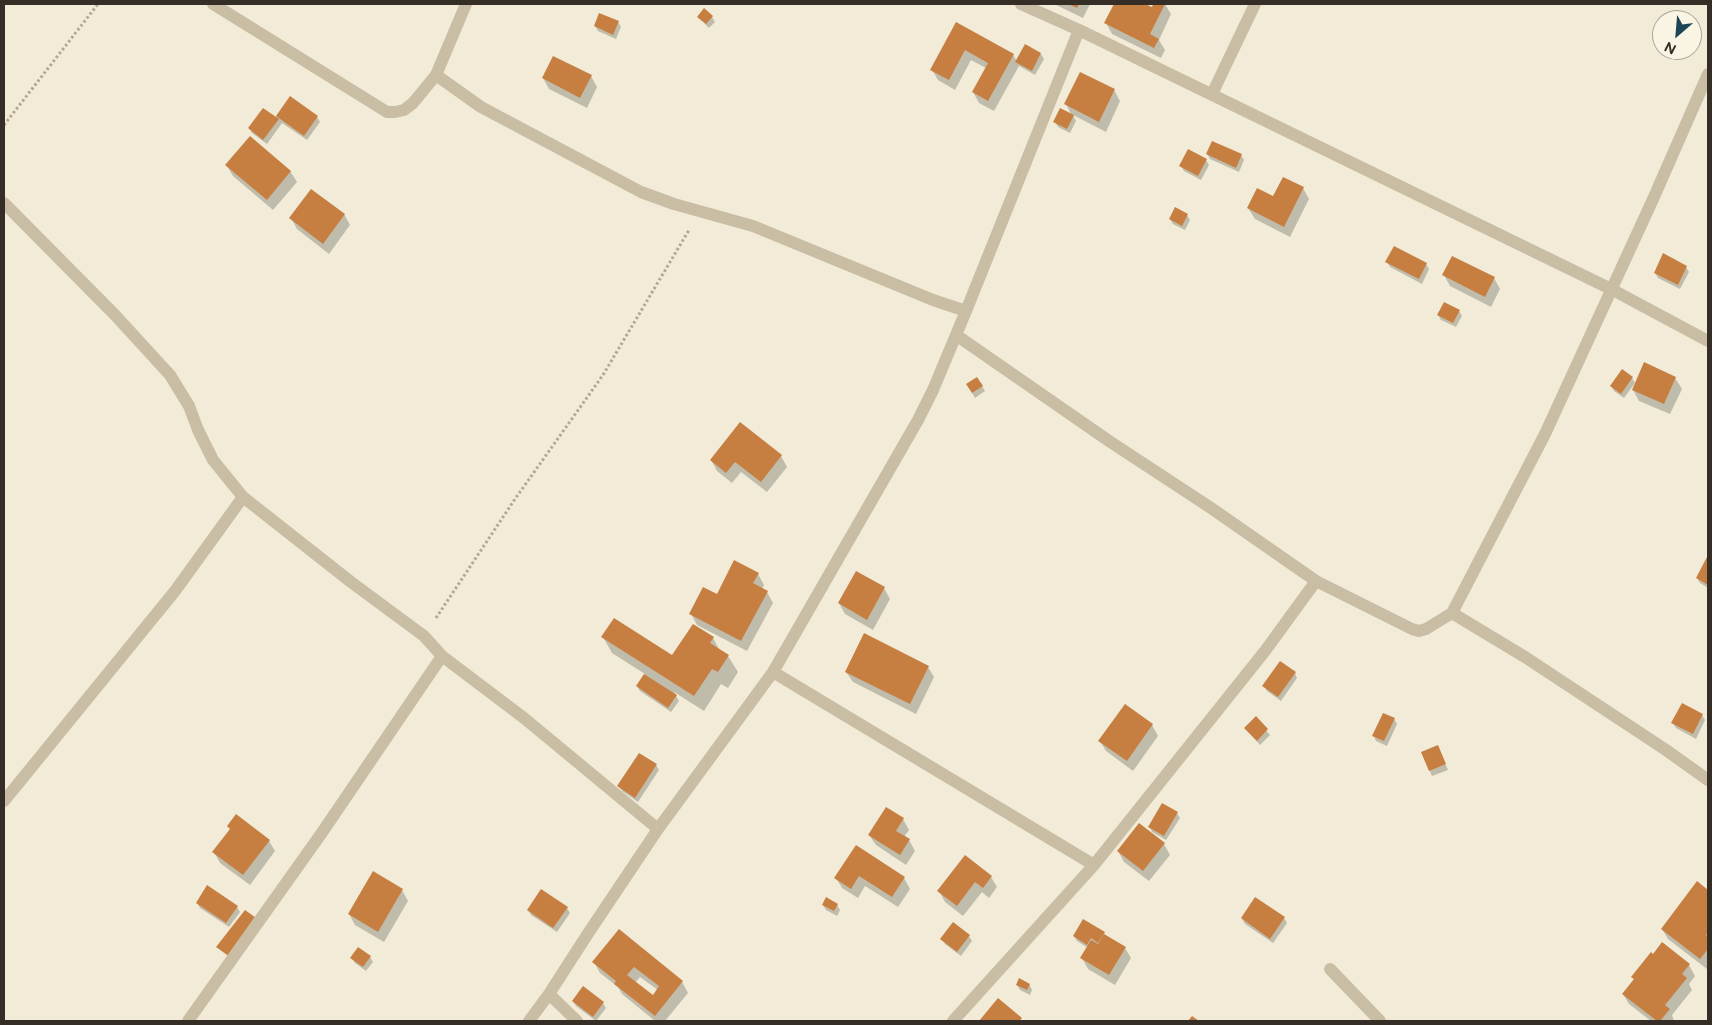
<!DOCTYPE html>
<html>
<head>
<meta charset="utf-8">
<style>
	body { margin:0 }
	#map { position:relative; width:1712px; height:1025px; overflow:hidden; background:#f1ebd8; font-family:Figtree,sans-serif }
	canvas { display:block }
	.frame { position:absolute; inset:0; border:5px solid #342e26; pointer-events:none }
	.north { position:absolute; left:1652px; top:10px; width:50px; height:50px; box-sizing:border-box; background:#f9f4e4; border:1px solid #aaa598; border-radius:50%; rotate:207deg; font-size:14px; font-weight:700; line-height:20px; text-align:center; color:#342e26 }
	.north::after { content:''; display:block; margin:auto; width:18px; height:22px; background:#1c4556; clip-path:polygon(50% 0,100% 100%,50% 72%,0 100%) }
</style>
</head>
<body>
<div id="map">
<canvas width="1712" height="1025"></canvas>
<div class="frame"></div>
<div class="north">N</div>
</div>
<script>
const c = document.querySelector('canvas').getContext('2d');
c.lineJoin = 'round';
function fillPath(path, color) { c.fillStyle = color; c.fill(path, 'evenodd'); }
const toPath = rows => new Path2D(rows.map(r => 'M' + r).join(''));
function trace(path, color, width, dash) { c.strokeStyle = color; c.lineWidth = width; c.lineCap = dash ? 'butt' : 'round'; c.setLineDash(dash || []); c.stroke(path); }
const shadow = toPath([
	[1054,4,1090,4,1083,18],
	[1116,4,1142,4,1152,9,1155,4,1165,4,1171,14,1159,40,1165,50,1161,58,1112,34,1106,23],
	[698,17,712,17,715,22,709,28],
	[618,22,621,27,616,39,598,31,595,26],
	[957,24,1013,55,1017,61,1041,54,1044,59,1035,75,1019,66,994,111,979,103,973,92,986,68,971,60,955,90,938,80,932,70],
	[591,76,597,87,587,108,549,89,543,78],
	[1114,90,1120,101,1106,132,1073,115,1076,121,1070,133,1058,127,1055,122,1072,116,1066,104],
	[290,98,317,117,320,122,307,140,282,123,267,144,252,133,249,128,275,118],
	[1207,154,1241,155,1244,160,1239,172,1210,159],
	[1206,160,1209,165,1201,180,1184,171,1181,166],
	[227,166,290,171,297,182,273,210,233,176],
	[1303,188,1309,199,1290,237,1255,219,1248,208,1273,198],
	[344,214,350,225,329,254,297,229,291,218],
	[1187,215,1190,220,1185,230,1173,224,1170,219],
	[1387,262,1426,264,1429,269,1422,284,1390,267],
	[1686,267,1689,272,1680,289,1658,278,1655,273],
	[1444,275,1494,278,1500,289,1491,307,1450,286],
	[1459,311,1462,316,1456,327,1441,320,1438,315],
	[1645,364,1675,378,1682,389,1670,414,1639,401,1633,390],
	[1632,378,1635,383,1624,398,1614,391,1611,386],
	[967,384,982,386,985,391,975,398],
	[781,456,787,467,767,492,741,472,732,483,717,471,711,460],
	[1708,558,1708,588,1700,583,1697,578],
	[758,574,764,585,762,589,767,592,773,603,747,651,697,625,691,614,717,596],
	[884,588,890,599,873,630,845,614,839,603],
	[603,637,673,657,713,638,720,651,728,656,738,672,728,688,721,684,704,711,674,692,679,701,671,712,640,691,637,686,645,674,612,653],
	[928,667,934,677,916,714,853,682,846,672],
	[1295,673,1297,678,1281,701,1267,691,1264,686],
	[1125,706,1152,725,1158,736,1133,771,1106,751,1100,741],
	[1702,715,1705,720,1696,739,1676,728,1673,723],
	[1256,718,1270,735,1260,745,1245,728],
	[1394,719,1397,724,1387,746,1376,741,1374,736],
	[1440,752,1448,770,1432,776,1422,753],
	[656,765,659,770,638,802,622,791,619,786],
	[1177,813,1180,818,1166,840,1152,832,1150,827],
	[903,819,909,830,904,837,909,840,915,851,906,865,876,845,869,835],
	[228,826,269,841,275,851,250,885,220,863,214,852,231,830],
	[1164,844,1170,855,1149,881,1124,862,1118,851],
	[856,847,904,878,910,889,898,907,865,886,858,898,842,888,836,878],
	[991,877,997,887,989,898,982,892,963,916,945,902,939,891],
	[1697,883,1708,892,1708,967,1707,969,1668,939,1662,929],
	[402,890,408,901,384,942,355,925,349,914],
	[197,903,237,907,240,912,229,927,200,908],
	[823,905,837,905,840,910,837,916,826,910],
	[567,908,570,913,557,932,531,915,528,910],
	[1284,918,1287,923,1273,943,1245,924,1242,919],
	[619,931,682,982,688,993,665,1021,655,1021,622,994,618,987,600,973,594,962],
	[640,977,658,990,653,996,635,983],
	[1104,933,1106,937,1125,948,1131,958,1115,985,1088,969,1082,958,1088,948,1077,941,1074,936],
	[969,936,972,941,961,956,945,944,942,939],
	[370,957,373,962,366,971,355,963,352,958],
	[1689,965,1695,976,1689,984,1692,990,1672,1015,1674,1021,1651,1021,1629,1004,1623,994,1634,980,1632,977],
	[1029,984,1032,990,1030,995,1020,990,1017,985],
	[998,1000,1021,1019,1022,1021,980,1021],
	[573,1001,603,1003,606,1008,596,1021,576,1006]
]);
const building = toPath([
	[1068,4,1079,4,1077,8],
	[1114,4,1145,4,1152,7,1153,4,1165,4,1150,34,1159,39,1154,48,1104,23],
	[704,8,713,16,706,24,697,17],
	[599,13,619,21,613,35,594,26],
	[956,22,1014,54,988,101,972,92,988,63,965,50,949,80,930,70],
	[1025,44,1041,53,1032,71,1015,62],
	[553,56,592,75,580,98,542,78],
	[1080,72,1115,89,1099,122,1064,104],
	[290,96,318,116,304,136,276,116],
	[263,108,279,119,263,140,248,128],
	[1060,108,1074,115,1067,129,1053,122],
	[250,136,291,171,267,200,225,165],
	[1212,141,1242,154,1236,168,1206,154],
	[1188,149,1207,159,1198,176,1179,166],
	[1283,177,1304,187,1284,227,1247,208,1257,188,1273,196],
	[311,189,345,214,323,244,289,218],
	[1175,207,1188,214,1182,226,1169,219],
	[1394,246,1427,263,1419,279,1385,262],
	[1663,253,1687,266,1678,285,1654,273],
	[1452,256,1495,277,1485,297,1442,275],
	[1444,302,1460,310,1453,323,1437,315],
	[1644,362,1676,377,1664,404,1632,390],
	[1622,369,1633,377,1621,394,1610,386],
	[977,377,983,386,972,393,966,384],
	[740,422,782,455,761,482,735,462,726,473,710,460],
	[1708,555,1708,585,1696,578],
	[734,560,759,573,753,583,768,591,741,641,689,614,703,587,717,594],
	[856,571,885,587,867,620,838,603],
	[614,618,672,655,693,624,714,637,710,643,729,655,718,672,712,669,694,696,601,637],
	[864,633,929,666,910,704,845,672],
	[1280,661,1296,672,1278,697,1262,686],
	[644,674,677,695,668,708,636,686],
	[1682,703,1703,714,1693,734,1671,723],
	[1125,704,1153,724,1127,761,1098,741],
	[1383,713,1395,718,1384,741,1372,736],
	[1256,716,1268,729,1257,741,1244,728],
	[1438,745,1446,764,1429,771,1421,752],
	[639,753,657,764,635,798,617,786],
	[1162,803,1178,812,1164,836,1148,827],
	[886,807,904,818,896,831,910,839,900,855,868,835],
	[236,814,270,840,243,875,212,852,230,829,227,826],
	[1139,823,1165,843,1143,871,1117,851],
	[856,845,905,877,892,897,859,876,851,889,834,878],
	[965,855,992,876,983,888,975,882,957,906,937,891],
	[373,871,403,889,378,932,348,914],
	[1697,881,1708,890,1708,932,1706,935,1708,937,1708,949,1700,959,1661,929],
	[207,885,238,906,226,923,196,903],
	[541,889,568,907,553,928,527,910],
	[826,897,838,904,834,911,822,905],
	[1255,897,1285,917,1270,939,1241,918],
	[245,910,259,920,230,957,216,947],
	[1083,919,1105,932,1098,943,1091,938,1087,945,1073,936],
	[953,922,970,935,957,952,940,939],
	[619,929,683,981,655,1016,614,984,616,981,592,962],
	[634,967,659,986,653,995,627,975],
	[1104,934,1126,947,1109,975,1080,958,1091,940,1098,944],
	[1662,942,1690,964,1682,974,1687,978,1665,1005,1670,1009,1660,1021,1657,1021,1622,994,1634,979,1631,977,1651,952,1653,954],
	[358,947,371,956,363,967,350,958],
	[1019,978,1030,984,1027,990,1016,985],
	[583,986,604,1002,593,1017,572,1001],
	[998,998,1022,1018,1019,1021,979,1021],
	[1192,1016,1199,1021,1188,1021]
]);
const path = toPath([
	[4,125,98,4],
	[436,618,515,499,603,375,689,230]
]);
const street = toPath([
	[213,4,387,112,395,112,404,110,413,103,436,75,466,4],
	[1021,4,1079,30,1611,289,1708,341],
	[436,75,481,107,641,192,674,204,753,226,933,300,966,311],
	[1212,94,1255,4],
	[4,203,115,315,170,375,189,406,198,430,213,460,243,497,351,582,424,636,442,656,524,718,658,829],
	[956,335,1109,441,1211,508,1316,581,1412,629,1419,631,1426,629,1452,613,1545,434,1654,197,1708,74],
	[1452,613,1525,657,1666,750,1708,780],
	[773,672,1094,865],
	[4,801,175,591,243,497],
	[1330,969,1380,1021],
	[549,994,577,1021],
	[188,1021,321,834,442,656],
	[529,1021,549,994,587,935,658,829,773,672,918,420,933,390,966,311,1079,30],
	[953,1021,1094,865,1265,651,1316,581]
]);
fillPath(shadow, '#0003');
fillPath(building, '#c67f41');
trace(path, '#b5a78f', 3, [2.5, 2.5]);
trace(street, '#c9bda4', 12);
</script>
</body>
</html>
